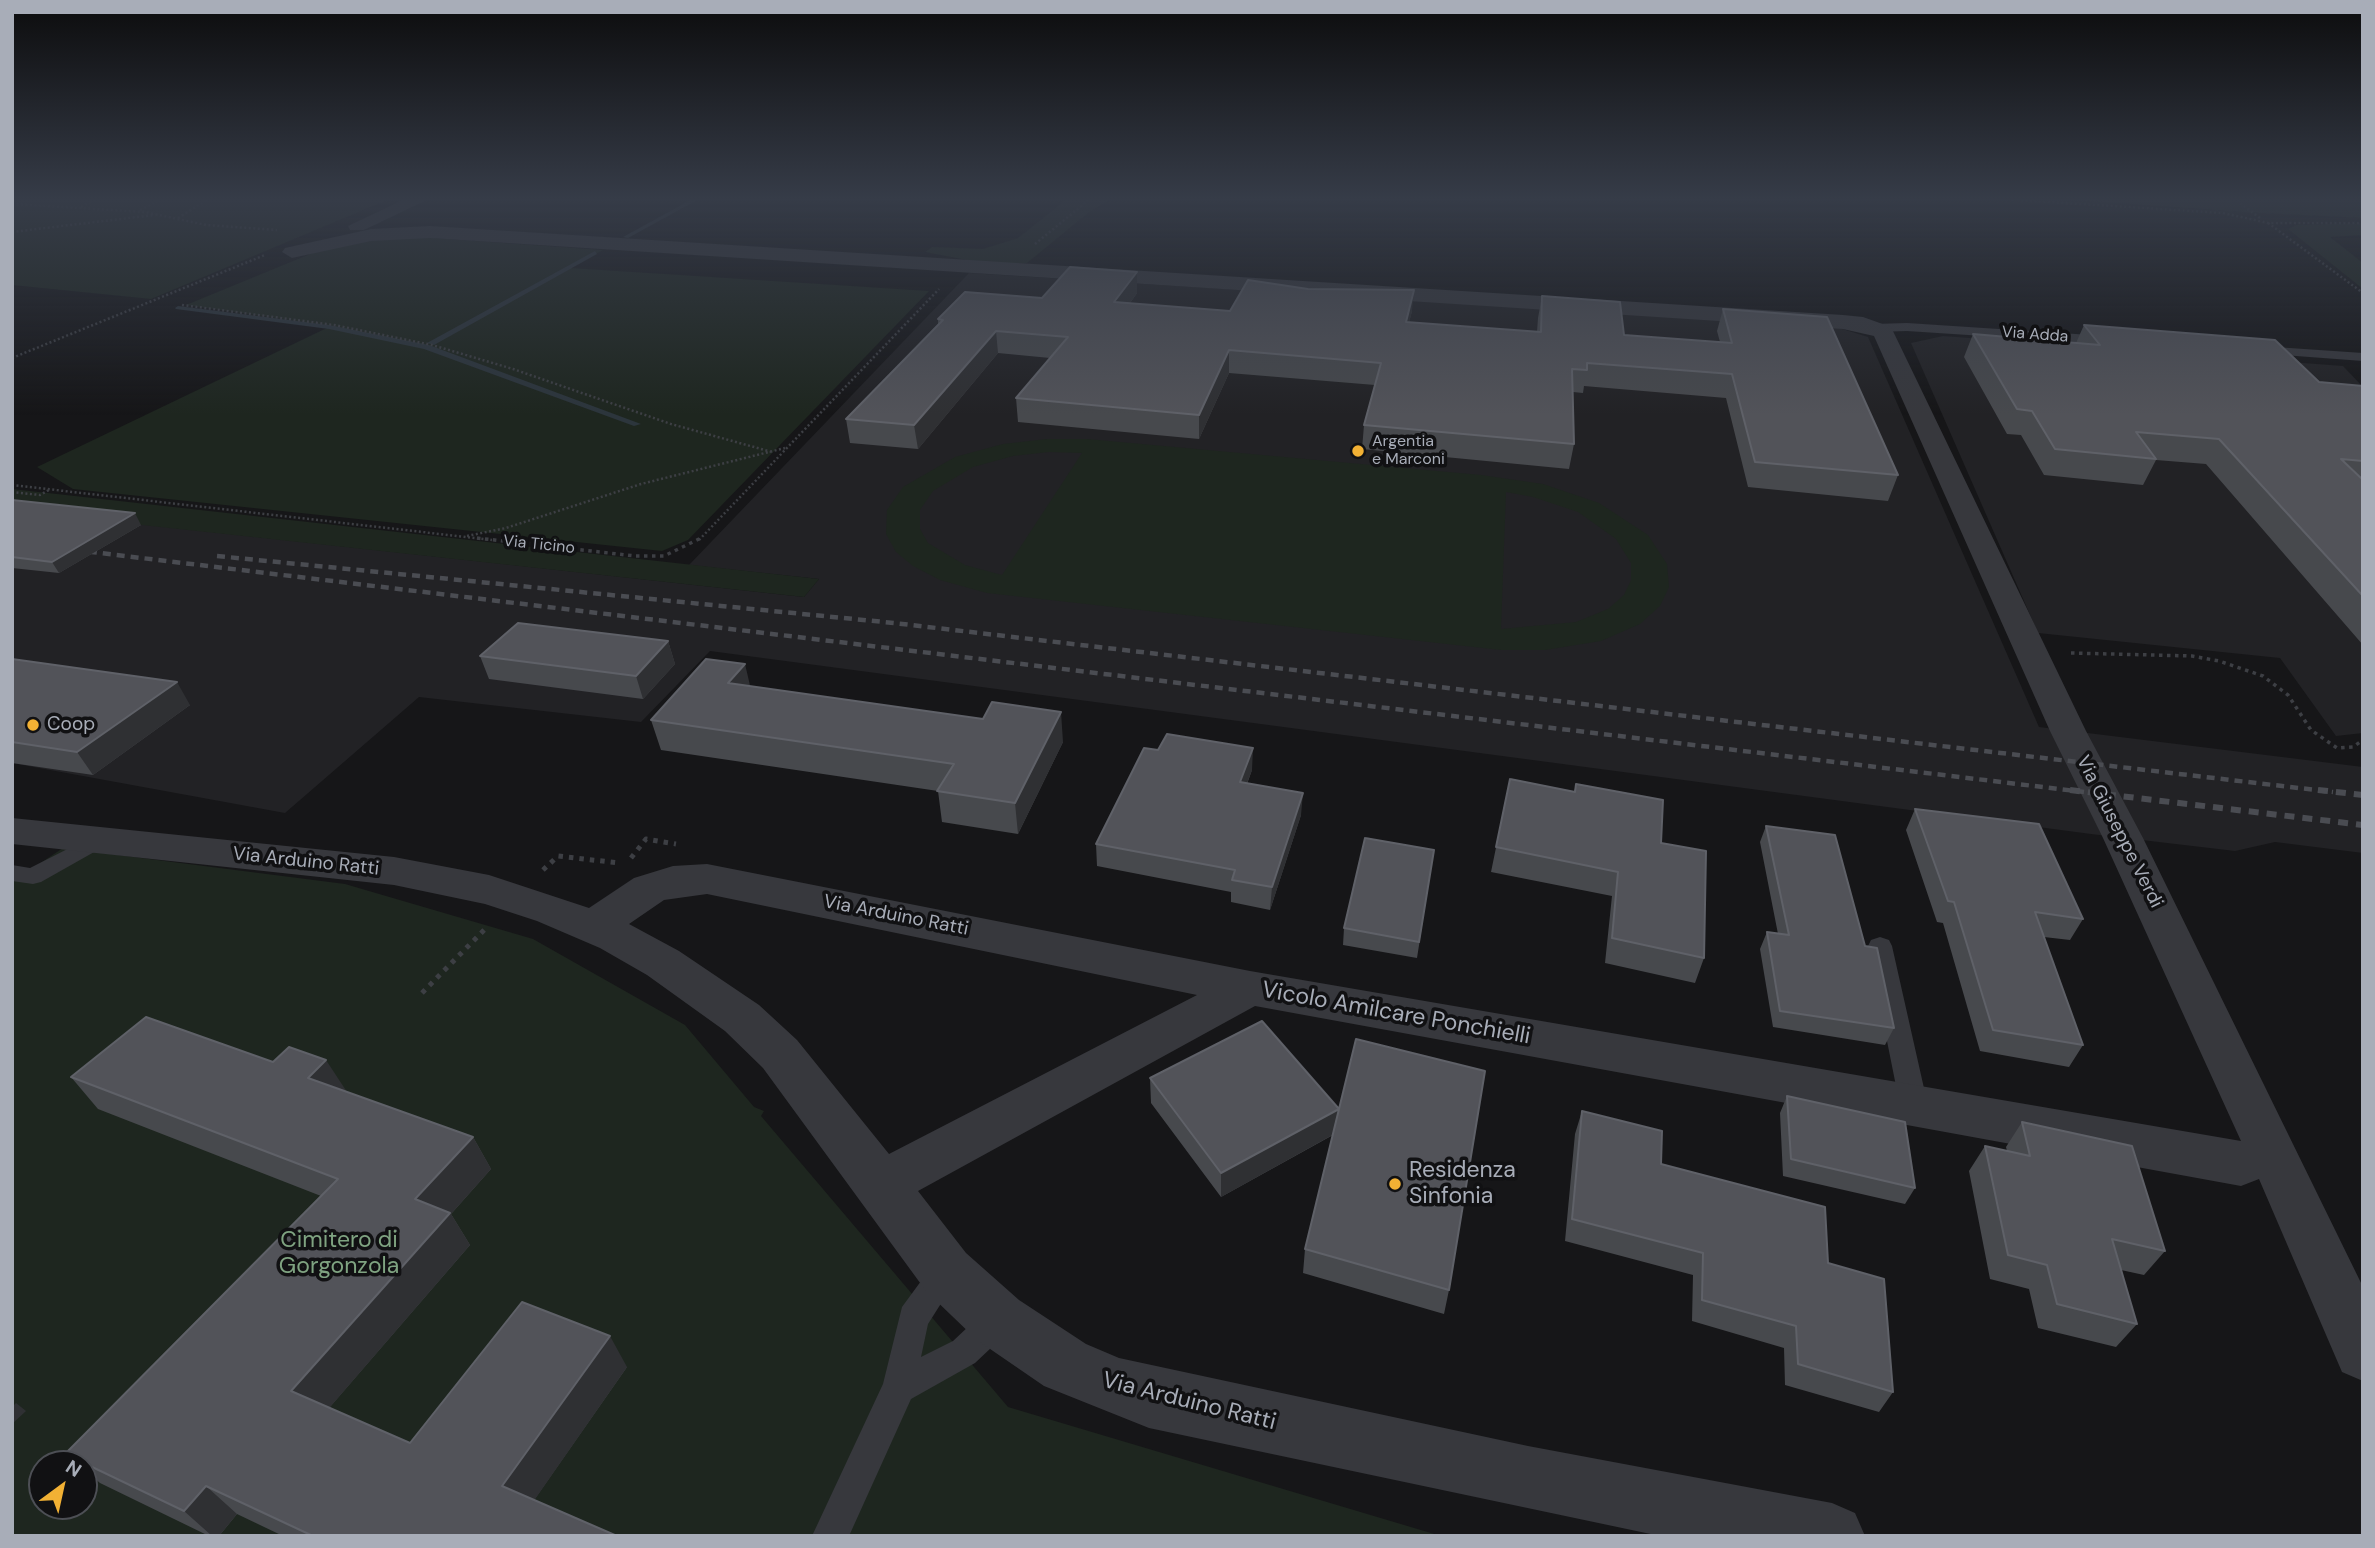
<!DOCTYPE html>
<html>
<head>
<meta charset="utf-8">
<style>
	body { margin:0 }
	#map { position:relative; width:2375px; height:1548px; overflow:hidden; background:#161618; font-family:"DM Sans",sans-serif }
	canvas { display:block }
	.frame { position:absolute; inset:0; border:14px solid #a8adb8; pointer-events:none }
	.north { position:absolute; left:28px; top:1450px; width:70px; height:70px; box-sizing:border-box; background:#111113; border:2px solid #4d4f55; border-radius:50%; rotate:33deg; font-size:19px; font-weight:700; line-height:28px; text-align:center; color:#a8adb8 }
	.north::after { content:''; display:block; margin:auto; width:24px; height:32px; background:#f2b134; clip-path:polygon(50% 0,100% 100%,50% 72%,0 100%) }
</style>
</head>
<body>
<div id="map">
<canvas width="2375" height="1548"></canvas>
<div class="frame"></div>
<div class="north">N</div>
</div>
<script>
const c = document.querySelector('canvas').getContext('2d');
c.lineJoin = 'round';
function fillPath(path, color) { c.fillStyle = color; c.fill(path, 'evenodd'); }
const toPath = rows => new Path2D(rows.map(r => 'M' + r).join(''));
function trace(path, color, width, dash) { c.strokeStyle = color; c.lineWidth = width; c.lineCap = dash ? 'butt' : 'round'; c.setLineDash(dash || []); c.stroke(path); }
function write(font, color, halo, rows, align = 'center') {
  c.font = font + ' "DM Sans",sans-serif'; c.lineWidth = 7; c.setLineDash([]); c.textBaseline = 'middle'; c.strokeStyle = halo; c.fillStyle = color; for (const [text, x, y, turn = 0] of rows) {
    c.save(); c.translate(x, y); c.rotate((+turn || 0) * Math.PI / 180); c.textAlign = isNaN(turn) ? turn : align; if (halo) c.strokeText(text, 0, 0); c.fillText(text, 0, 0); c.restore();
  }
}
const built = toPath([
	[969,273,1836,327,1868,337,2039,727,2363,767,2363,853,2275,842,2235,851,2091,834,710,651,641,722,419,697,285,813,12,763,12,510,804,597,819,579,689,565],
	[1943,336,2343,366,2363,387,2363,733,2336,736,2280,658,2038,633,1911,343]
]);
const green = toPath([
	[12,198,392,198,151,299,12,285],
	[1068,198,1112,198,1088,213,1027,263,993,265,925,252,932,247,983,249,1018,238],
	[2049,198,2363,198,2363,218,2243,212],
	[2363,223,2363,235,2330,237,2363,263,2363,289,2288,229,2296,225],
	[419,237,603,250,571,268,929,291,688,540,662,551,73,489,37,467,331,326,186,305,315,252,369,240],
	[1047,439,1087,439,1481,475,1543,484,1599,503,1648,535,1667,564,1669,587,1660,606,1640,624,1601,641,1545,650,1501,650,987,593,940,580,913,566,896,552,886,534,887,510,903,487,955,457,1003,444],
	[1049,452,1082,453,1002,575,965,565,928,543,920,529,920,510,933,491,973,467,1013,456],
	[1506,492,1533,497,1578,512,1616,539,1631,563,1631,580,1624,595,1608,609,1576,622,1501,629],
	[12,489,819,579,804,597,142,525,12,510],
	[63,848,345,884,533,939,685,1025,754,1107,764,1111,761,1116,1008,1407,1441,1536,12,1536,12,882],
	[42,1464,84,1464,84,1506,42,1506]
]);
const stream = toPath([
	[694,198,701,198,628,238,623,237,694,198],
	[595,251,597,254,434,345,427,343,595,251],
	[178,306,329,325,429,345,641,424,634,426,424,349,329,329,176,309,175,308,178,306]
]);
const pathFar2 = toPath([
	[1985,198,2223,213,2268,223,2363,223],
	[2233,198,2260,218],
	[12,204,145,212,206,225,277,230],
	[81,207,96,198],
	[140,210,164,198],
	[178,218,210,198],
	[2268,223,2363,293],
	[12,232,154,215],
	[1035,244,1091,198],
	[182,305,334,325,432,345,513,369,671,424,772,452],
	[12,358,265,255],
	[12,485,492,540],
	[12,492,40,495,49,490],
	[467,536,506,528,641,484,785,448],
	[699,540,939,289]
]);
const pathFar1 = toPath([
	[477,538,635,556,664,556,701,538],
	[2071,653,2192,656,2219,661,2263,676,2288,695,2311,730,2337,748,2353,747,2363,740]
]);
const path = toPath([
	[631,858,646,839,676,844],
	[543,870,558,856,619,863],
	[422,993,488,926]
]);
const lane = toPath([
	[1907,323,2106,336,2112,340,2106,344,1907,331,1875,332,1869,328,1875,324,1907,323],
	[2260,346,2363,353,2363,361,2256,353,2254,350,2260,346],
	[95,835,103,837,106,842,103,847,41,882,33,884,12,881,12,865,30,868,95,835],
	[1880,937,1889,940,1892,946,1928,1106,1924,1114,1914,1117,1904,1114,1900,1106,1868,946,1871,940,1880,937],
	[946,1258,957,1262,961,1272,928,1324,921,1357,953,1341,986,1310,997,1306,1008,1310,1013,1321,1008,1332,975,1363,911,1399,849,1536,812,1536,883,1384,902,1307,935,1262,946,1258]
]);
const street = toPath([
	[407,198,431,198,364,230,350,230,348,226,407,198],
	[430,226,1843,315,1863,317,1891,327,2086,731,2143,838,2363,1287,2363,1381,2342,1372,2259,1179,2241,1186,1255,1006,918,1191,966,1253,1019,1300,1086,1344,1119,1358,1528,1446,1832,1503,1855,1513,1865,1536,1660,1536,1149,1428,1044,1386,977,1340,926,1291,763,1068,725,1031,647,975,600,948,537,921,485,904,394,885,12,844,12,818,394,857,489,875,589,908,634,878,673,866,707,864,1250,971,2241,1141,2103,838,2050,731,1874,336,1843,329,430,238,371,241,292,258,282,252,285,248,371,229,430,226],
	[707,894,1197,995,889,1154,797,1040,759,1005,679,951,629,924,664,900,707,894]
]);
const railFar1 = toPath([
	[75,550,2084,792],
	[217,556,894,623,2333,792]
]);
const rail = toPath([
	[2070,790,2363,825],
	[2318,790,2363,795]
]);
const wall = toPath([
	[1137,272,1137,293,1130,303,1230,311,1412,311,1409,322,1537,332,1538,318,1542,296,1624,335,1720,342,1717,331,1723,309,1898,475,1888,501,1748,487,1726,398,1584,386,1583,393,1573,392,1574,444,1569,469,1362,449,1364,425,1375,385,1229,373,1199,439,1018,422,1016,398,1050,358,998,353,918,449,850,443,846,419,938,324,938,319,1042,298],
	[2084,325,2319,382,2363,386,2363,645,2206,464,2156,460,2143,485,2044,475,2021,435,2007,434,1964,357,1973,334,2076,343],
	[12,500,141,525,59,573,12,568],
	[668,641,675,664,643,699,489,679,480,656],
	[12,659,190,705,93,775,12,763],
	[750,686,1063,742,1018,834,942,822,938,791,661,750,651,720],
	[1252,770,1247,784,1301,815,1270,910,1231,902,1231,892,1097,866,1096,844],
	[1510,779,1574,792,1576,784,1661,843,1704,958,1695,983,1605,963,1612,896,1491,872],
	[1915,809,2083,919,2070,940,2044,937,2083,1045,2069,1067,1980,1051,1943,923,1937,922,1906,830],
	[1766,826,1865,946,1894,1028,1885,1045,1773,1027,1760,949,1767,932,1778,934,1760,842],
	[1434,850,1417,958,1343,945,1344,928],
	[71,1077,347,1092,473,1137,491,1169,451,1214,470,1245,329,1408,410,1443,627,1367,534,1500,617,1536,283,1536,237,1514,219,1536,209,1536,100,1483,84,1469,84,1464,77,1464,65,1454,321,1196,98,1109],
	[1150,1078,1338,1115,1449,1290,1444,1314,1303,1273,1305,1249,1333,1135,1221,1197,1151,1103],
	[1787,1096,1915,1188,1905,1204,1783,1176,1780,1113],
	[1582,1111,1661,1164,1828,1263,1893,1392,1879,1412,1785,1385,1784,1348,1692,1321,1693,1275,1565,1241,1575,1134],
	[2022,1122,2165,1251,2144,1275,2121,1270,2137,1324,2116,1347,2038,1328,2029,1289,1990,1279,1969,1171,1985,1146,2007,1151,2006,1147]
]);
const shadedWall = toPath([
	[1137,272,1137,293,1115,324,1114,302],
	[1414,290,1412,311,1404,344,1406,322],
	[996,331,998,353,918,449,914,425],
	[1229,350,1229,373,1199,439,1199,415],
	[135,513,141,525,59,573,52,562],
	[668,641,675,664,643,699,636,676],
	[745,664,752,694,728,683],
	[177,682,190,705,93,775,77,752],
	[1061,712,1063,742,1018,834,1015,803],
	[1253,748,1252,770,1239,804,1240,782],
	[1303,793,1301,815,1270,910,1272,887],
	[326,1060,347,1092,308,1078],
	[1339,1109,1336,1133,1221,1197,1221,1173],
	[473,1137,491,1169,451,1214,470,1245,318,1421,291,1391,415,1199],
	[610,1336,627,1367,524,1515,502,1486],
	[16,1403,26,1411,12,1424,12,1407],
	[206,1486,237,1514,219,1536,212,1536,184,1511]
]);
const building = toPath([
	[1070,267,1137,272,1114,302,1230,311,1248,280,1308,289,1414,290,1406,322,1541,332,1542,296,1620,302,1624,335,1732,343,1723,309,1827,317,1898,475,1755,462,1732,374,1587,363,1587,370,1572,369,1574,444,1364,425,1381,363,1229,350,1199,415,1016,398,1068,337,996,331,914,425,846,419,943,320,938,319,965,292,1042,298,1070,267],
	[2084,325,2275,340,2319,382,2363,386,2363,461,2341,459,2363,480,2363,596,2219,439,2136,432,2156,459,2055,449,2032,411,2017,409,1973,334,2100,345,2084,325],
	[12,500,135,513,52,562,12,557,12,500],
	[518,623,668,641,636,676,480,656,518,623],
	[12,659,177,682,77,752,12,742,12,659],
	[706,659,745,664,728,683,983,719,992,702,1061,712,1015,803,937,791,954,764,651,720,706,659],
	[1167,734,1253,748,1240,782,1303,793,1272,887,1232,880,1235,870,1096,844,1144,748,1158,750,1167,734],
	[1510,779,1575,792,1576,784,1663,800,1661,843,1706,851,1704,958,1612,938,1618,872,1496,847,1510,779],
	[1915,809,2039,824,2083,919,2035,912,2083,1045,1993,1030,1954,902,1948,901,1915,809],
	[1766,826,1835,835,1865,946,1877,948,1894,1028,1780,1011,1767,932,1789,935,1766,826],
	[1365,838,1434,850,1419,942,1344,928,1365,838],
	[146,1017,273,1062,289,1047,326,1060,308,1078,473,1137,415,1199,450,1213,291,1391,410,1443,522,1302,610,1336,502,1486,617,1536,313,1536,206,1486,184,1511,65,1454,338,1179,71,1077,146,1017],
	[1262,1021,1339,1109,1221,1173,1150,1078,1262,1021],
	[1356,1039,1485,1071,1449,1290,1305,1249,1356,1039],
	[1787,1096,1905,1122,1915,1188,1791,1159,1787,1096],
	[1582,1111,1662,1131,1661,1164,1825,1207,1828,1263,1884,1279,1893,1392,1798,1364,1796,1326,1702,1300,1703,1253,1572,1219,1582,1111],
	[2022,1122,2132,1146,2165,1251,2112,1239,2137,1324,2057,1304,2047,1265,2008,1255,1985,1146,2030,1156,2022,1122]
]);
const markers = [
	[1358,451,7,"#f2b134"],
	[33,725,7,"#f2b134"],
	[1395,1184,7,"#f2b134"]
];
const farStreetnames = [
	["Via Adda",2035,335,4],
	["Via Ticino",539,545,6]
];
const farPoinames = [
	["Argentia",1372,442],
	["e Marconi",1372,460]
];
const poiNames = [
	["Coop",47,725]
];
const streetNames = [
	["Via Giuseppe Verdi",2119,832,63],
	["Via Arduino Ratti",306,862,6],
	["Via Arduino Ratti",896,916,11]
];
const nearStreetnames = [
	["Vicolo Amilcare Ponchielli",1396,1014,10],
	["Via Arduino Ratti",1189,1402,14]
];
const nearPoinames = [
	["Residenza",1409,1171],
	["Sinfonia",1409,1197]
];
const nearParknames = [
	["Cimitero di",339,1241],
	["Gorgonzola",339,1267]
];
fillPath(built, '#222225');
fillPath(green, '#1e261f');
fillPath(stream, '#2c353c');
trace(pathFar2, '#3d3f44', 2.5, [2, 2.5]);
trace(pathFar1, '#3d3f44', 3.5, [3.5, 4.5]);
trace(path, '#3d3f44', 5, [4.5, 6]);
fillPath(lane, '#37383d');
fillPath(street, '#37383d');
trace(railFar1, '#4a4c52', 4.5, [8, 6]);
trace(rail, '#4a4c52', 6, [10, 8]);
fillPath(wall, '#47494d');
fillPath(shadedWall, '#2f3033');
fillPath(building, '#525359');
trace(building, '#5f6168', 2);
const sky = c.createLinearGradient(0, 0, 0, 415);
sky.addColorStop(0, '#0c0c0d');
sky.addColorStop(0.48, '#363c48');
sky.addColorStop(1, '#363c4800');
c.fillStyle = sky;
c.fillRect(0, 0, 2375, 415);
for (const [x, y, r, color] of markers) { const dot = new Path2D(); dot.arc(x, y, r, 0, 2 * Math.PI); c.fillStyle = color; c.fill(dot); trace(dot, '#111113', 2.5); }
write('16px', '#a8adb8', '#111113', farStreetnames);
write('16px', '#a8adb8', '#111113', farPoinames, 'left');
write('19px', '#a8adb8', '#111113', poiNames, 'left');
write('19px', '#a8adb8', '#111113', streetNames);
write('23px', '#a8adb8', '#111113', nearStreetnames);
write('23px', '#a8adb8', '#111113', nearPoinames, 'left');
write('23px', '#7fa381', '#111113', nearParknames);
</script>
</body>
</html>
